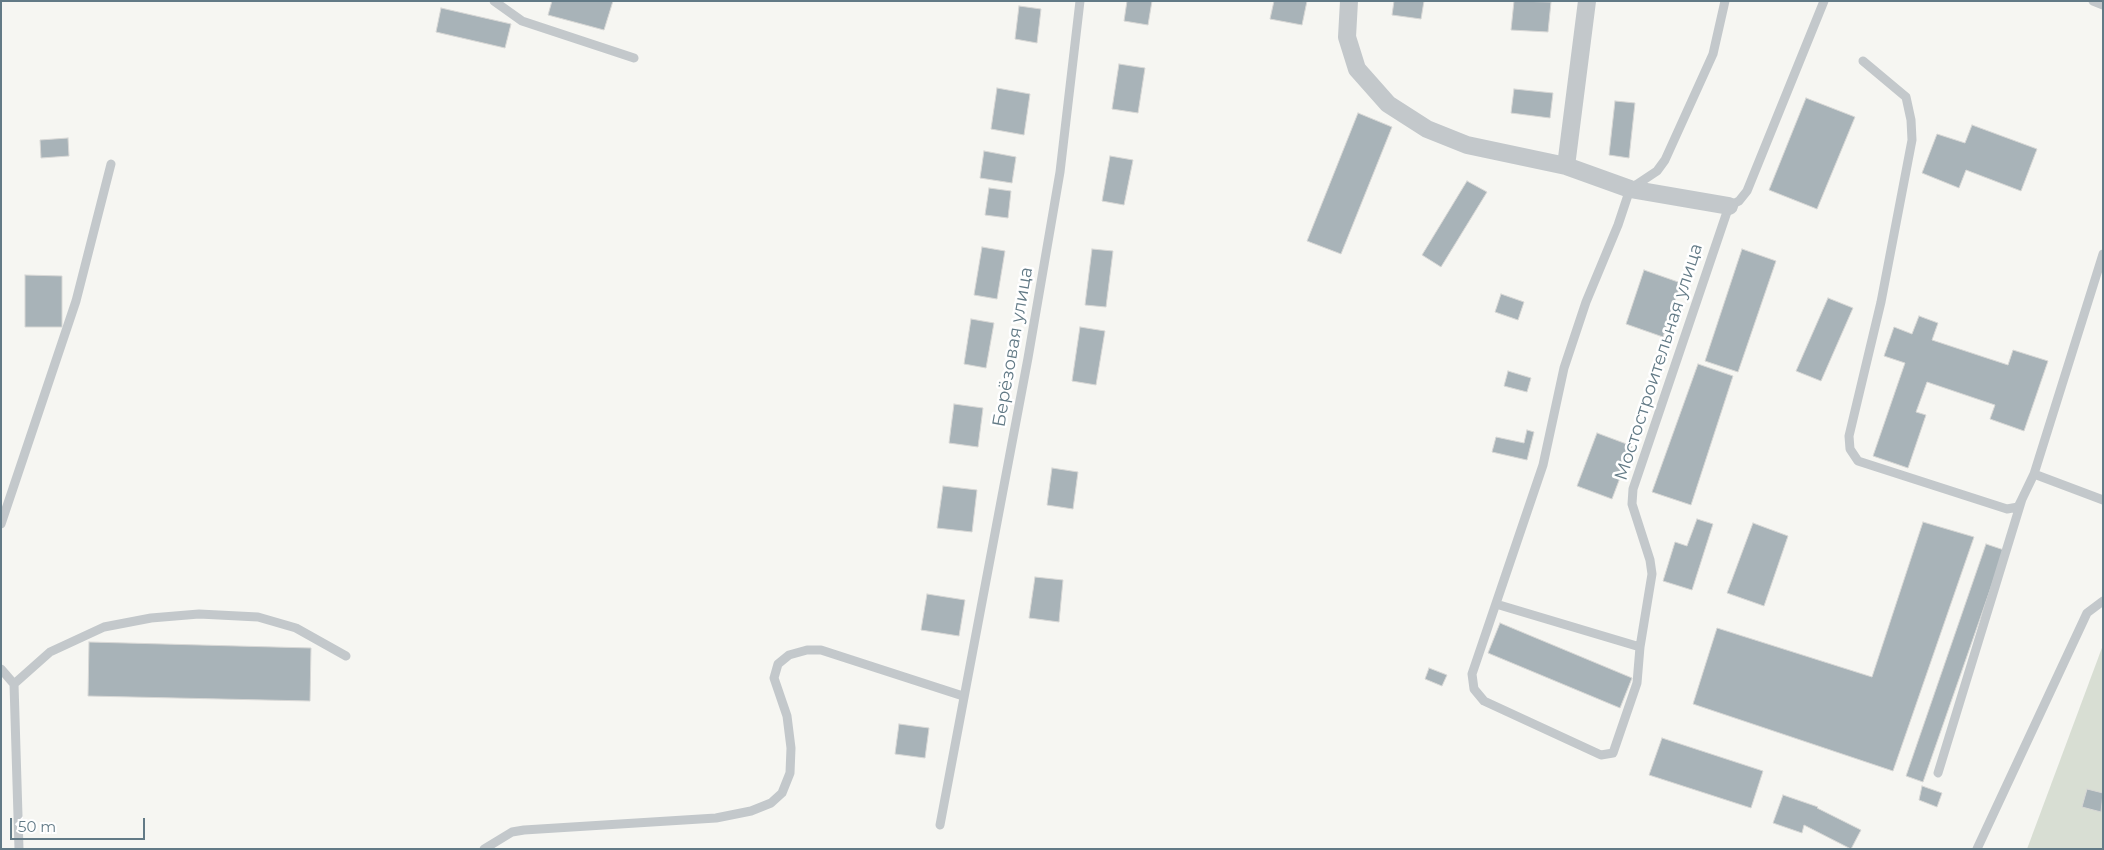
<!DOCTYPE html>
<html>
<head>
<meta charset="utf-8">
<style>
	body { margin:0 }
	#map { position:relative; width:2104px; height:850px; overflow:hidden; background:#f6f6f2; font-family:Montserrat,sans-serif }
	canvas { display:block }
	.frame { position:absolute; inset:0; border:2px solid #627a86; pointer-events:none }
	.scale { position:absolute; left:10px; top:818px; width:135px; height:22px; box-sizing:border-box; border:2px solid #627a86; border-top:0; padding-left:6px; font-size:15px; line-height:18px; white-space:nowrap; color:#627a86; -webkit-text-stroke:4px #fff; paint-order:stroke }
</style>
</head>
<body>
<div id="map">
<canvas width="2104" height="850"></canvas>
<div class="frame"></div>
<div class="scale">50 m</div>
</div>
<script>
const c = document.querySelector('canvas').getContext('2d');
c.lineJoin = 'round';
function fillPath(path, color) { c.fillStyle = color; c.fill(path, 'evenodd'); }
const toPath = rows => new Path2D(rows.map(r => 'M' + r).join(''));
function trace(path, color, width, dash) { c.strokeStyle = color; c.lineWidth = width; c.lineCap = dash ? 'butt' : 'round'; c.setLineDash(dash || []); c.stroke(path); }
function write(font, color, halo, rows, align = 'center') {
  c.font = font + ' Montserrat,sans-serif'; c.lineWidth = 5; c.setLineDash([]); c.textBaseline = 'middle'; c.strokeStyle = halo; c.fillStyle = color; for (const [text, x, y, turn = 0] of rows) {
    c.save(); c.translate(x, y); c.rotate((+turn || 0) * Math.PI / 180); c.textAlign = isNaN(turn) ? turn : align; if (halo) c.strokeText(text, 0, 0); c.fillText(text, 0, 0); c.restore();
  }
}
const green = toPath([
	[2103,645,2103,849,2027,849]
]);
const building = toPath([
	[552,1,613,1,604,30,548,15,552,1],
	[1127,1,1152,1,1148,25,1124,21,1127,1],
	[1274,1,1307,1,1302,25,1270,19,1274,1],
	[1394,1,1424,1,1421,19,1392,15,1394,1],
	[1514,1,1551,2,1548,32,1511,30,1514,1],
	[1019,6,1041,9,1037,43,1015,39,1019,6],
	[441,8,511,24,505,48,436,32,441,8],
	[1119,64,1145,68,1138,113,1112,109,1119,64],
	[997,88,1030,94,1024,135,991,129,997,88],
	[1514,89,1553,93,1550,118,1511,113,1514,89],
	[1806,98,1855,117,1817,209,1769,190,1806,98],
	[1615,101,1635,103,1629,158,1609,155,1615,101],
	[1358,113,1392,127,1341,254,1307,241,1358,113],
	[1972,125,2037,149,2021,191,1966,170,1959,188,1922,173,1937,134,1965,143,1972,125],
	[68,138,69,156,41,158,40,140,68,138],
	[984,151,1016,157,1012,183,980,178,984,151],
	[1110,156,1133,160,1124,205,1102,201,1110,156],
	[1467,181,1487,192,1441,267,1422,255,1467,181],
	[989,188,1011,191,1008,218,985,215,989,188],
	[982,247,1005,251,997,299,974,295,982,247],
	[1092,249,1113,251,1106,307,1085,305,1092,249],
	[1742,249,1776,261,1738,372,1705,361,1742,249],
	[1644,270,1681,283,1663,337,1626,324,1644,270],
	[25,275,62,276,62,327,25,327,25,275],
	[1501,294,1524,302,1518,320,1495,312,1501,294],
	[1828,298,1853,308,1821,381,1796,371,1828,298],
	[1919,316,1938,323,1932,340,2008,365,2013,350,2048,361,2024,431,1990,419,1995,405,1927,382,1916,412,1926,415,1908,468,1873,456,1905,363,1884,356,1894,327,1912,334,1919,316],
	[971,319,994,323,986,368,964,364,971,319],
	[1080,327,1105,331,1096,385,1072,381,1080,327],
	[1698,364,1733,376,1691,505,1652,492,1698,364],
	[1508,371,1531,378,1527,392,1504,386,1508,371],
	[954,404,983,408,978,447,949,443,954,404],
	[1527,430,1534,432,1527,460,1492,452,1496,437,1524,443,1527,430],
	[1597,433,1632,446,1612,499,1577,486,1597,433],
	[1052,468,1078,472,1073,509,1047,505,1052,468],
	[943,486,977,490,972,532,937,528,943,486],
	[1697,519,1713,524,1692,590,1663,581,1675,542,1687,546,1697,519],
	[1923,522,1974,537,1893,771,1693,704,1717,628,1872,677,1923,522],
	[1753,523,1788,536,1764,606,1727,593,1753,523],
	[1986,544,2004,550,1923,782,1906,776,1986,544],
	[1035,577,1063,580,1059,622,1029,618,1035,577],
	[927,594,965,600,959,636,921,630,927,594],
	[1500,623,1632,678,1620,708,1488,653,1500,623],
	[89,642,311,648,310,701,88,696,89,642],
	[1429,668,1447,675,1442,686,1425,679,1429,668],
	[899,724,929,728,925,758,895,754,899,724],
	[1662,738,1763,771,1751,808,1649,775,1662,738],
	[1922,786,1942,793,1937,807,1919,800,1922,786],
	[2087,789,2103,793,2101,812,2082,807,2087,789],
	[1783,795,1818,807,1817,808,1861,830,1851,849,1804,825,1802,833,1773,823,1783,795]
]);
const lane = toPath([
	[494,1,522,21,634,58],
	[2093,1,2103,5],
	[1863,61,1906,97,1911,120,1912,140,1881,302,1849,436,1850,449,1858,461,2007,509,2018,507,2022,499],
	[2103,254,2034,474,2103,500],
	[1,524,76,301,111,164],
	[1496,604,1640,647,1637,683,1613,753,1601,755,1484,701,1474,689,1472,674,1543,465,1564,368,1586,302,1618,225,1630,189,1657,171,1665,160,1713,54,1725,1],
	[1640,647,1652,574,1650,560,1632,504,1633,489,1729,206,1739,201,1747,191,1824,1],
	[1,669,14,684,19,849],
	[14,684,50,652,104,627,151,618,199,614,258,617,296,628,346,656],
	[1938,773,2022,499,2034,474],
	[940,825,1028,358,1060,172,1080,1],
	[484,849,512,832,524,830,716,818,751,811,771,803,782,793,790,773,791,748,787,716,774,678,778,664,789,655,807,650,821,650,963,696],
	[1977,849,2087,613,2103,601]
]);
const street = toPath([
	[1349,1,1347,37,1357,69,1388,104,1427,129,1467,145,1566,166,1630,189,1729,206],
	[1566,166,1587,1]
]);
const streetNames = [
	["Берёзовая улица",1013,347,-80],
	["Мостостроительная улица",1659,362,-72]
];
fillPath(green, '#d8ded3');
fillPath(building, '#a8b3b8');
trace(building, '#d7d7d5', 1);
trace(lane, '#c3c8cb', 9);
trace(street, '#c3c8cb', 18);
write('18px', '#627a86', '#fff', streetNames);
</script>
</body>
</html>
